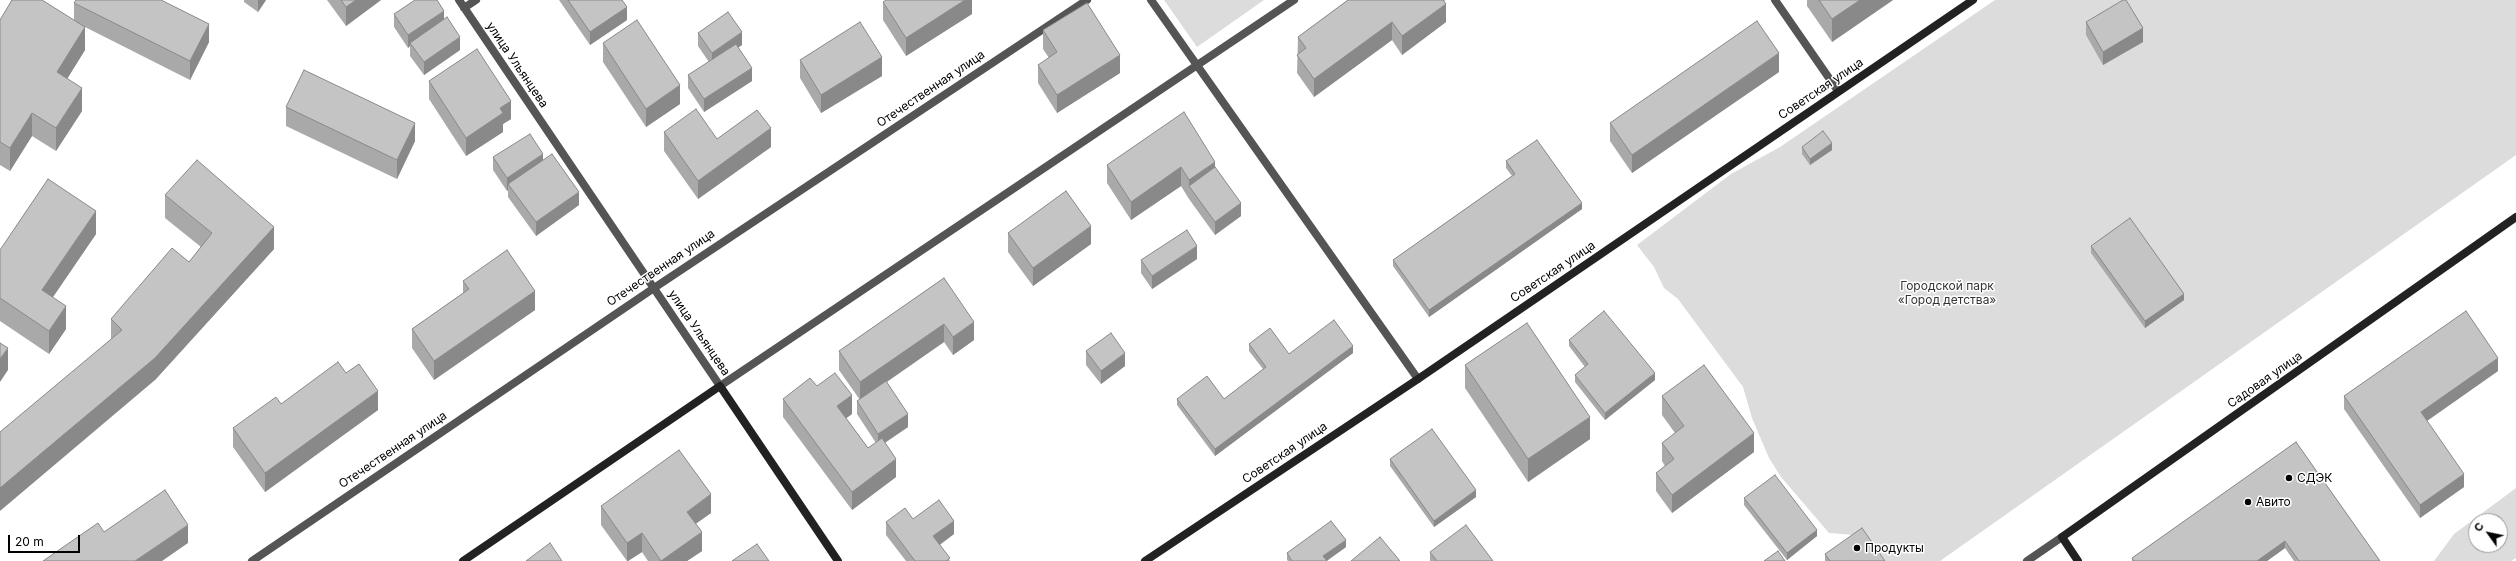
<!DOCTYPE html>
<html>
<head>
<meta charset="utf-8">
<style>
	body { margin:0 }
	#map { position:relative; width:2516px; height:561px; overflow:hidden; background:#fff; font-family:Inter,sans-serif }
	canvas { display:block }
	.north { position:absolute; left:2468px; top:513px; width:40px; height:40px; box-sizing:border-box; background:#fff; border:1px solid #999; border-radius:50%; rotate:303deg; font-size:11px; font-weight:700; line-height:16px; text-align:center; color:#000 }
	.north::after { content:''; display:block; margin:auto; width:14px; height:18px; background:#000; clip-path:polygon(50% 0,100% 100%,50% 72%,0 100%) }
	.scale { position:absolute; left:8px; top:535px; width:72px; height:18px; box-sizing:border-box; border:2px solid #000; border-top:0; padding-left:5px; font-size:12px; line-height:14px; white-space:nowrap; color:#000; -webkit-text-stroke:3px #fff; paint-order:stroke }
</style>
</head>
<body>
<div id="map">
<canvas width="2516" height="561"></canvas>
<div class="north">С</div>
<div class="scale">20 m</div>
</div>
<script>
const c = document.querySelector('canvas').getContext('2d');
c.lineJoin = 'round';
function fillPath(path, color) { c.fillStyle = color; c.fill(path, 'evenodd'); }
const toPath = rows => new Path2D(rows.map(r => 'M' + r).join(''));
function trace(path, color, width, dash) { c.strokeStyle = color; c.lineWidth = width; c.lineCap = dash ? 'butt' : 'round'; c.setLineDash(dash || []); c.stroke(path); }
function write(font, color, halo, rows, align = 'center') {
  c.font = font + ' Inter,sans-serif'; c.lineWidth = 3; c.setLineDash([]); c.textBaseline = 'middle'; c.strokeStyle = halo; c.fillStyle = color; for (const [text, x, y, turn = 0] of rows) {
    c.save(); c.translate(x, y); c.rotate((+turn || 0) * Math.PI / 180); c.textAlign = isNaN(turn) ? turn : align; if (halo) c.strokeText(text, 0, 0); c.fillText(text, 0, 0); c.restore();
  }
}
const green = toPath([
	[1164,0,1264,0,1197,47],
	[1995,0,2516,0,2516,155,1940,561,1873,561,1854,535,1829,533,1781,477,1769,458,1752,418,1743,387,1678,299,1664,288,1654,267,1637,245,1731,174,1780,147],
	[2516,488,2516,558,2511,561,2434,561,2454,534],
	[2476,521,2500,521,2500,545,2476,545]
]);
const street = toPath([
	[459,0,720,386,1294,0],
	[1151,0,1418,379],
	[1775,0,1838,91],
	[464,8,476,0],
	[252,561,654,288,1087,0],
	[2027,561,2062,537]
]);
const secondary = toPath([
	[463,561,720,386,838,561],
	[1145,561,1418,379,1973,0],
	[2078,561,2062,537,2516,217]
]);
const wall = toPath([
	[244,0,266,0,258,12,244,2],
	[327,0,381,0,346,26],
	[559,0,622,0,627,20,590,45],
	[972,0,972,14,906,56,883,20,883,2],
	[1348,0,1446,0,1444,1,1446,22,1402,55,1392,40,1314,97,1297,73,1298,37],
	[1807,0,1893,0,1832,42,1807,6],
	[74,3,209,42,190,80,85,27,85,50,67,79,82,111,56,151,32,136,10,171,0,165,0,20,74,20],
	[394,14,444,20,460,50,424,75,410,56,410,46,408,48,394,27],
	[2086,22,2143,42,2103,65,2086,35],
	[1043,30,1120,73,1057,113,1038,83,1038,65,1049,58,1043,49],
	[698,33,742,45,738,47,752,81,704,112,688,88,688,75,709,62,698,46],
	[603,43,680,104,646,127,603,62],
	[800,60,882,76,821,113,800,78],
	[1779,72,1632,173,1610,141,1610,123],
	[429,81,511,119,503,124,503,132,466,156,429,99],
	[286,107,415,141,397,179,286,126],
	[664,132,717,139,771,147,698,199,664,151],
	[1802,147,1832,150,1810,165,1802,154],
	[493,157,543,160,579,205,536,236,508,197,508,190,507,191,493,170],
	[1506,161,1582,209,1429,317,1393,266,1393,260,1512,176,1506,168],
	[1107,165,1215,167,1241,216,1215,235,1189,199,1181,186,1131,220,1107,183],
	[165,195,274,249,155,380,111,339,111,319,189,262,201,247,165,218],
	[1008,233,1091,244,1033,286,1008,252],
	[96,234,53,297,66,329,49,354,0,321,0,250],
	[2091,246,2184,300,2145,328,2091,253],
	[1197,259,1152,289,1141,273,1141,260],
	[944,278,974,340,953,355,944,342,887,382,908,427,885,443,896,477,852,510,783,417,783,399,817,386,852,414,846,418,868,448,876,443,857,414,857,401,860,400,839,370,839,351],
	[463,281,535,310,434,380,412,348,412,329,463,293],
	[1569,340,1655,380,1605,420,1575,382,1575,375,1585,367,1569,346],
	[1249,344,1289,354,1353,353,1215,456,1177,405,1177,399,1224,399,1263,369,1249,351],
	[1086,351,1125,366,1101,384,1086,365],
	[1465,365,1590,439,1528,482,1465,388],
	[2498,371,2427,421,2464,487,2420,518,2344,409,2344,396],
	[346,373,378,410,265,492,233,447,233,428,281,404],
	[1662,396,1754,452,1672,513,1656,491,1656,473,1665,466,1662,461,1662,443,1675,433,1662,415],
	[2296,442,2380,561,2294,561,2285,548,2267,561,2132,561,2132,558],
	[1390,459,1476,497,1434,527,1390,466],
	[1744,498,1817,536,1787,560,1744,505],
	[601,506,711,513,695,524,702,551,687,561,648,561,642,552,628,561,627,561,601,525],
	[913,519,954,534,940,545,950,561,906,561,886,535,886,522],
	[1346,547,1327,561,1288,561,1287,560,1287,553],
	[1430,552,1493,561,1430,561],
	[1825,554,1885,561,1825,561]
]);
const shadedWall = toPath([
	[258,0,266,0,258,12],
	[356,0,381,0,346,26,346,7],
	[965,0,972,0,972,14,906,56,906,38],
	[1860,0,1893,0,1832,42,1832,19],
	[1446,4,1446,22,1402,55,1402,36],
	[627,7,627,20,590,45,590,32],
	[444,11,444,24,410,43,410,46,408,48,408,35],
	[1392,22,1392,40,1314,97,1314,79],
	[209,24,209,42,190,80,190,61],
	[85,27,85,50,57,95,57,72],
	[2143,28,2143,42,2103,65,2103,52],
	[742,32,742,45,712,66,712,53],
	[460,37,460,50,424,75,424,62],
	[1779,53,1779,72,1632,173,1632,155],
	[1120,55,1120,73,1057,113,1057,95],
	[882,57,882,76,821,113,821,95],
	[752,68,752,81,704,112,704,99],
	[680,85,680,104,646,127,646,109],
	[82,88,82,111,56,151,56,128],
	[511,101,511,119,503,124,503,132,466,156,466,138,500,108],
	[32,113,32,136,10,171,10,148],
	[415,123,415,141,397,179,397,160],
	[771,128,771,147,698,199,698,181],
	[1832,143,1832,150,1810,165,1810,159],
	[543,154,543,167,508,184,508,190,507,191,507,178],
	[1215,162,1215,180,1189,186,1189,199,1189,180],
	[1181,167,1181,186,1131,220,1131,202],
	[579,192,579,205,536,236,536,222],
	[1241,203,1241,216,1215,235,1215,222],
	[1582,203,1582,209,1429,317,1429,310],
	[96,211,96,234,42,313,42,290],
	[1091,226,1091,244,1033,286,1033,268],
	[274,227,274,249,155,380,0,511,0,488],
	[1197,246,1197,259,1152,289,1152,276],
	[535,291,535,310,434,380,434,361],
	[2184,294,2184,300,2145,328,2145,321],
	[66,306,66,329,49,354,49,331],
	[974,322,974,340,953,355,953,337],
	[944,324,944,342,860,400,860,382],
	[1353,346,1353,353,1215,456,1215,449],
	[8,348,8,370,0,382,0,359],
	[1125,353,1125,366,1101,384,1101,371],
	[2498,358,2498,371,2421,425,2421,412],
	[1655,373,1655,380,1605,420,1605,413],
	[378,391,378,410,265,492,265,473],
	[852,395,852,414,837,425,837,406],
	[908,414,908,427,878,447,878,434],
	[1590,417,1590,439,1528,482,1528,459],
	[1754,433,1754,452,1672,513,1672,495],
	[896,459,896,477,852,510,852,492],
	[2464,474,2464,487,2420,518,2420,505],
	[1476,490,1476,497,1434,527,1434,521],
	[711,494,711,513,687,530,687,512],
	[954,521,954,534,933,549,933,536],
	[188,525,188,543,162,561,135,561],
	[1817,530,1817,536,1787,560,1787,553],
	[702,532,702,551,687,561,661,561],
	[642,533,642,552,628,561,627,561,627,543],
	[1346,540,1346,547,1326,561,1323,556],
	[2285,541,2285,548,2267,561,2257,561]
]);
const building = toPath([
	[12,0,42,0,85,27,57,72,82,88,56,128,32,113,10,148,0,142,0,20,12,0],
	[76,0,161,0,209,24,190,61,74,3,76,0],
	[341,0,356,0,346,7,341,0],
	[415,0,437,0,444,11,408,35,394,14,415,0],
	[568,0,622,0,627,7,590,32,568,0],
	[886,0,965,0,906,38,883,2,886,0],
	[1348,0,1443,0,1446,4,1402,36,1392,22,1314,79,1297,55,1306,48,1298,37,1348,0],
	[1819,0,1860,0,1832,19,1819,0],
	[2123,0,2126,0,2143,28,2103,52,2086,22,2123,0],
	[1087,3,1120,55,1057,95,1038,65,1057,52,1043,30,1087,3],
	[728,12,742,32,712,53,698,33,728,12],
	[447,17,460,37,424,62,410,43,447,17],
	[637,20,680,85,646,109,603,43,637,20],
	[1757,21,1779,53,1632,155,1610,123,1757,21],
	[860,22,882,57,821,95,800,60,860,22],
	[736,44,752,68,704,99,688,75,736,44],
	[477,49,511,101,500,108,503,113,466,138,429,81,477,49],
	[304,70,415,123,397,160,286,107,304,70],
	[696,109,717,139,757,110,771,128,698,181,664,132,696,109],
	[1184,112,1215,162,1189,180,1181,167,1131,202,1107,165,1184,112],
	[1823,131,1832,143,1810,159,1802,147,1823,131],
	[530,134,543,154,507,178,493,157,530,134],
	[1537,140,1582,203,1429,310,1393,260,1515,174,1506,161,1537,140],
	[552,154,579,192,536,222,508,184,552,154],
	[197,160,274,227,155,358,0,488,0,432,122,330,111,319,172,248,189,262,212,233,165,195,197,160],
	[1215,167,1241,203,1215,222,1189,186,1215,167],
	[48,179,96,211,42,290,66,306,49,331,0,298,0,250,48,179],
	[1066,191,1091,226,1033,268,1008,233,1066,191],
	[2130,218,2184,294,2145,321,2091,246,2130,218],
	[1187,230,1197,246,1152,276,1141,260,1187,230],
	[507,250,535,291,434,361,412,329,469,289,463,281,507,250],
	[944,278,974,322,953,337,944,324,860,382,839,351,944,278],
	[1604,311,1655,373,1605,413,1575,375,1588,364,1569,340,1604,311],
	[2466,311,2498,358,2421,412,2464,474,2420,505,2344,396,2466,311],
	[1334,320,1353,346,1215,449,1177,399,1207,376,1224,399,1266,367,1249,344,1270,328,1289,354,1334,320],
	[1527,323,1590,417,1528,459,1465,365,1527,323],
	[1111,333,1125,353,1101,371,1086,351,1111,333],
	[0,343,8,348,0,359,0,343],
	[338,362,346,373,359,364,378,391,265,473,233,428,276,397,281,404,338,362],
	[1704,365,1754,433,1672,495,1656,473,1674,459,1662,443,1684,426,1662,396,1704,365],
	[835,373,852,395,837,406,868,448,882,438,896,459,852,492,783,399,810,378,817,386,835,373],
	[886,381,908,414,878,434,857,401,886,381],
	[1432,429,1476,490,1434,521,1390,459,1432,429],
	[2296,442,2380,561,2299,561,2285,541,2257,561,2134,561,2132,558,2296,442],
	[679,450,711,494,687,512,702,532,661,561,642,533,627,543,601,506,679,450],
	[1775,475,1817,530,1787,553,1744,498,1775,475],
	[165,490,188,525,135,561,43,561,98,523,104,532,165,490],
	[939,500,954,521,933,536,950,558,946,561,915,561,886,522,905,508,913,519,939,500],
	[1331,521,1346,540,1323,556,1327,561,1292,561,1287,553,1331,521],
	[1466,525,1493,561,1437,561,1430,552,1466,525],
	[1862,528,1885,561,1830,561,1825,554,1862,528],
	[1380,537,1400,561,1351,561,1380,537],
	[550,543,562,561,526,561,550,543],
	[757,544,769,561,732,561,757,544],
	[1778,551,1785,561,1764,561,1778,551]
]);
const markers = [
	[2289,478,4,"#000"],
	[2248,502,4,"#000"],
	[1857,548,4,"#000"]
];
const streetNames = [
	["улица Ульянцева",517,65,56],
	["Отечественная улица",931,89,-34],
	["Советская улица",1821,89,-34],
	["Отечественная улица",661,268,-34],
	["Советская улица",1553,272,-34],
	["улица Ульянцева",699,333,56],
	["Садовая улица",2265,380,-35],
	["Отечественная улица",393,450,-34],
	["Советская улица",1285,453,-34]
];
const parkNames = [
	["Городской парк",1947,286],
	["«Город детства»",1947,300]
];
const poiNames = [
	["СДЭК",2297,478],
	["Авито",2256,502],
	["Продукты",1865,548]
];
fillPath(green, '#dcdcdc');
trace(street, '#555', 8);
trace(secondary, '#222', 8);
fillPath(wall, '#a9a9a9');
fillPath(shadedWall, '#898989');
fillPath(building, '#c4c4c4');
trace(building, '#898989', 1);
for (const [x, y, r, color] of markers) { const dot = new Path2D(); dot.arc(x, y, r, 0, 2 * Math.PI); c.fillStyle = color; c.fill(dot); trace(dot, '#fff', 1.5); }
write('12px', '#000', '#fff', streetNames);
write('12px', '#333', '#fff', parkNames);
write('12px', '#000', '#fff', poiNames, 'left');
</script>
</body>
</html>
